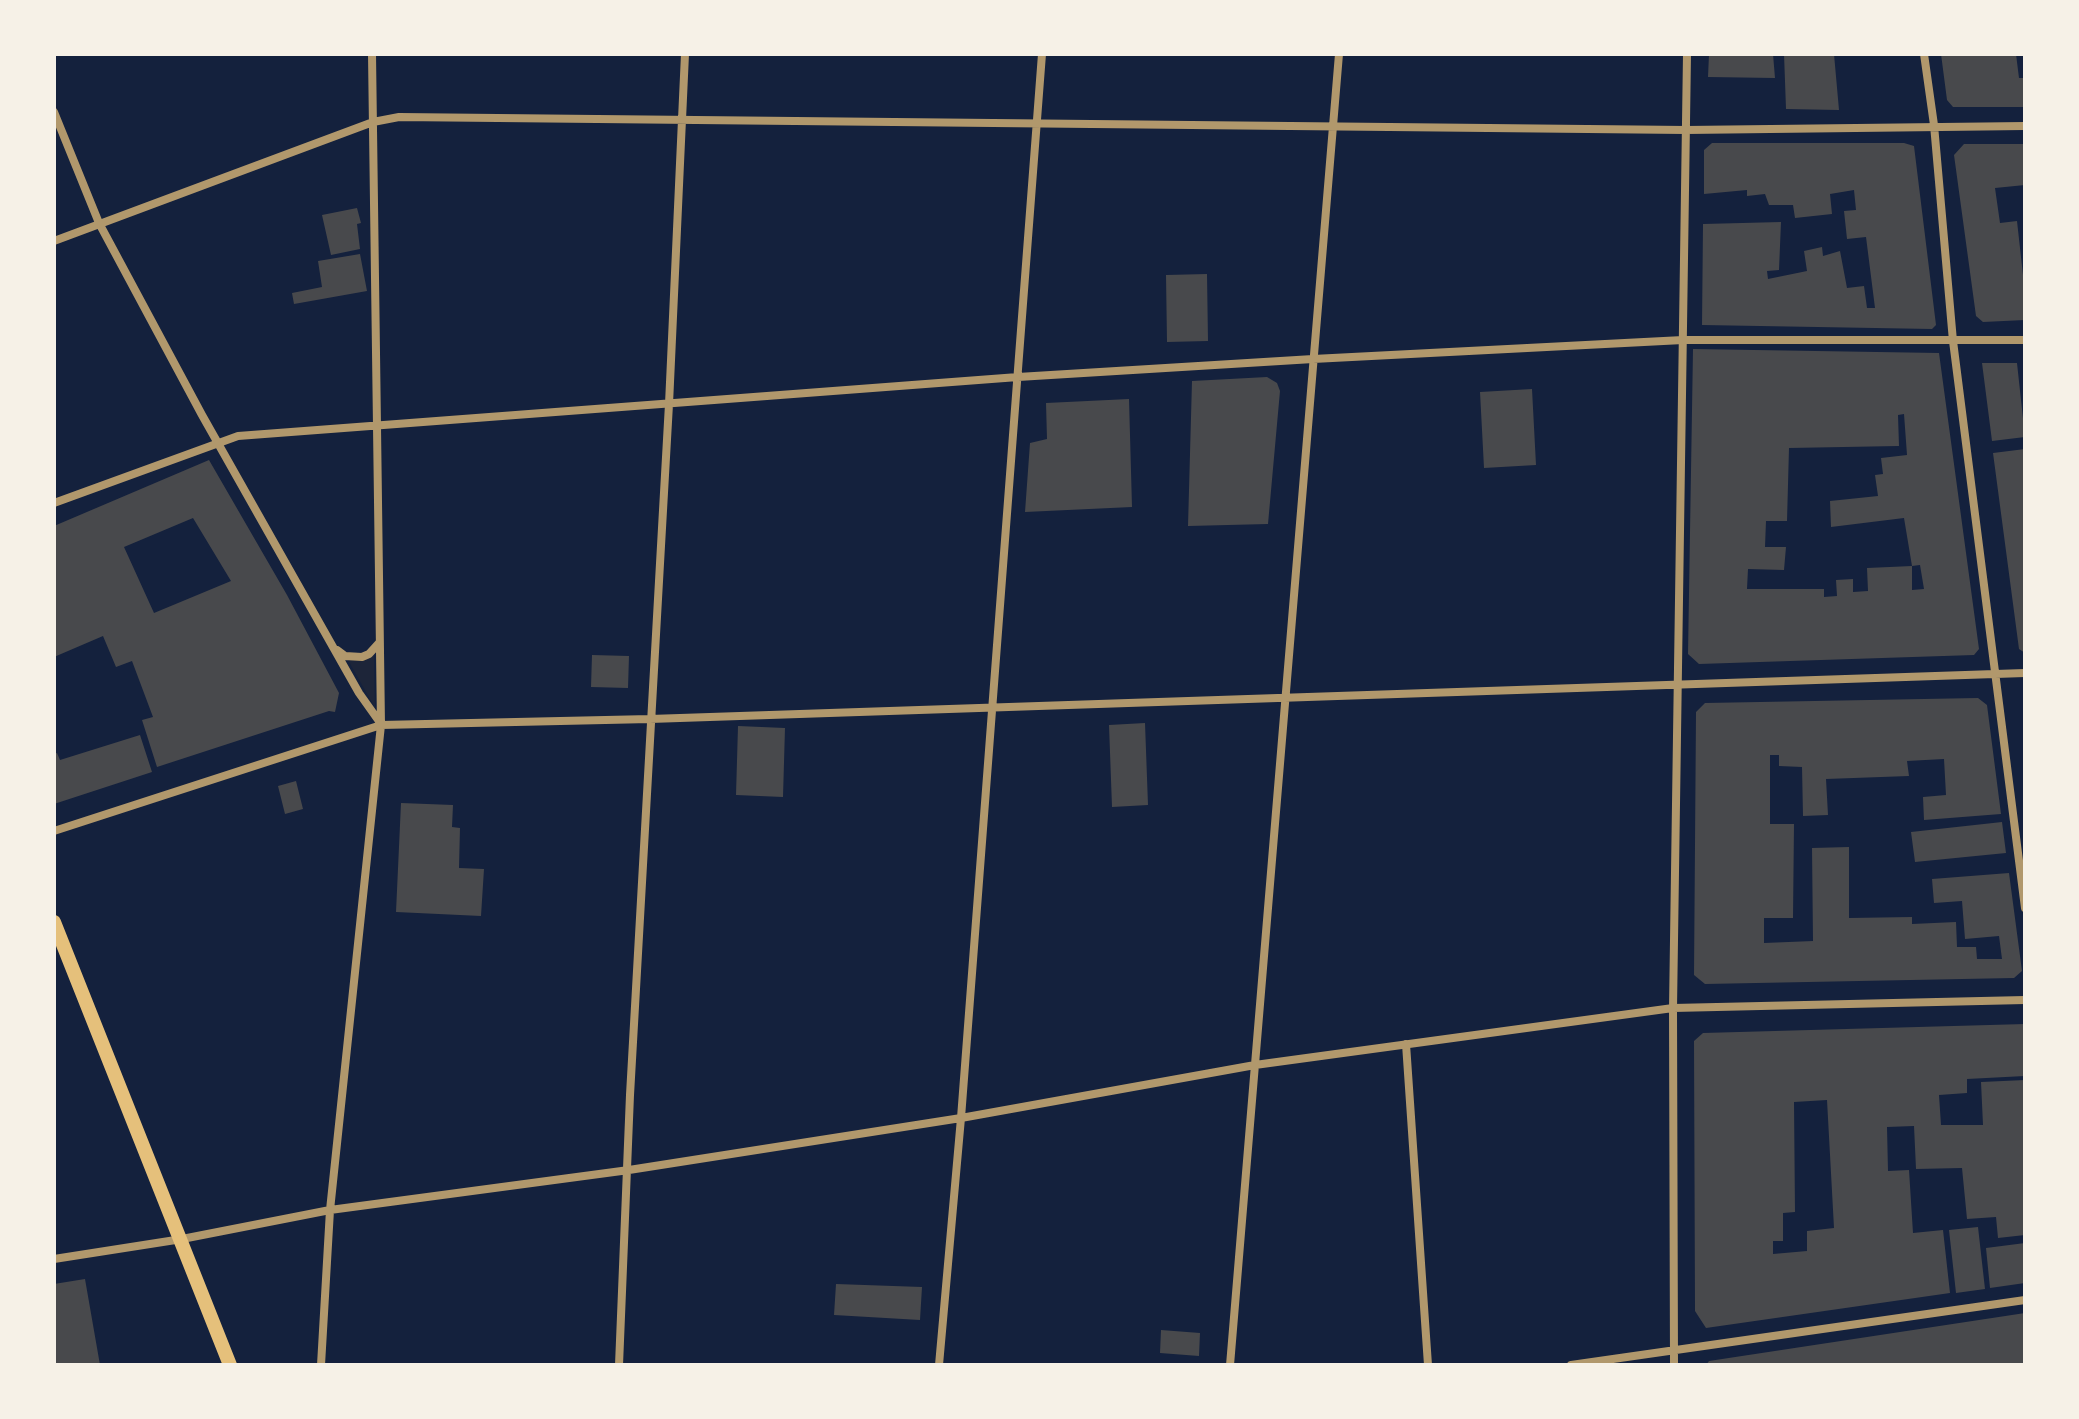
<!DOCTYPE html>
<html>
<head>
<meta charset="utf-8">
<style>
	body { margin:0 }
	#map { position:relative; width:2079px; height:1419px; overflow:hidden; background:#14213d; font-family:Manrope,sans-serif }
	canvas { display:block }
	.frame { position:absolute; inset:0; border:56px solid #f6f1e7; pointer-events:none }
</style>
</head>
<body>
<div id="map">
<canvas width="2079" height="1419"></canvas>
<div class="frame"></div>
</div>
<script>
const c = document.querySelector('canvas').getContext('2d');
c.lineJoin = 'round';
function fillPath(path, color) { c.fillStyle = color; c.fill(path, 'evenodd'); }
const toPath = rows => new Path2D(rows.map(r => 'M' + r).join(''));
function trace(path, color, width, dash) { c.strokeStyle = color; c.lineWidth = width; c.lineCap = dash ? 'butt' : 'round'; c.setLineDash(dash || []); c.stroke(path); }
const green = toPath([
	[374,656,375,708,348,660,361,660]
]);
const building = toPath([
	[1709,54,1773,54,1775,78,1708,77],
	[1784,54,1834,54,1839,110,1786,109],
	[1941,54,2016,54,2019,78,2025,78,2025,107,1953,107,1947,100],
	[1712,143,1904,143,1914,146,1936,325,1932,329,1702,325,1703,224,1781,222,1779,270,1767,271,1768,279,1807,271,1804,251,1822,247,1823,256,1840,251,1847,288,1864,286,1867,308,1875,308,1866,237,1847,239,1844,211,1856,210,1854,190,1830,194,1832,214,1795,218,1793,205,1769,205,1765,194,1747,196,1747,190,1704,194,1704,150],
	[1964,144,2025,144,2025,185,1995,188,2000,223,2017,221,2023,275,2025,275,2025,320,1983,322,1976,316,1954,155],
	[357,208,361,223,357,224,360,249,331,255,322,215],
	[360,254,367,291,294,304,292,293,322,287,318,261],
	[1207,274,1208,341,1167,342,1166,275],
	[1693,349,1939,353,1979,649,1974,655,1699,664,1688,654],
	[1904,414,1907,455,1881,458,1883,474,1875,475,1878,496,1830,501,1831,527,1904,518,1912,566,1920,565,1924,589,1912,590,1912,566,1867,568,1868,591,1853,592,1853,579,1836,580,1837,596,1824,597,1824,589,1747,589,1748,569,1784,570,1786,547,1765,547,1766,521,1787,521,1789,448,1899,446,1898,415],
	[1982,363,2017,363,2025,437,1992,441],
	[1267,377,1277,383,1280,391,1268,524,1188,526,1192,381],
	[1532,389,1536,465,1484,468,1480,392],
	[1129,399,1132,507,1025,512,1030,443,1047,439,1046,403],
	[2025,449,2025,653,2019,649,1993,453],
	[209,460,287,595,339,693,335,712,329,711,157,767,142,720,153,717,132,661,116,667,103,636,54,657,54,526],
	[193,518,231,581,154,613,124,547],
	[592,655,629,656,628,688,591,687],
	[1978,698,1987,705,2001,814,1924,820,1923,797,1946,795,1944,759,1907,761,1909,776,1826,779,1828,815,1803,816,1802,767,1779,766,1779,755,1770,755,1770,824,1794,824,1793,918,1764,918,1764,943,1813,941,1812,848,1849,847,1849,918,1912,917,1912,924,1956,922,1957,947,1976,947,1977,959,2002,959,1999,936,1965,939,1962,901,1934,903,1932,879,2009,873,2022,971,2014,978,1705,984,1694,975,1696,712,1705,703],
	[1145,723,1148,805,1112,807,1109,725],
	[738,726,785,728,783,797,736,795],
	[140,735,152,772,54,804,54,754,57,753,60,760],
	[296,781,303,809,285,814,278,786],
	[401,803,453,805,452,827,460,828,459,868,484,869,481,916,396,912],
	[2002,822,2006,853,1915,862,1911,832],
	[2025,1024,2025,1076,1967,1079,1967,1093,1939,1095,1941,1125,1983,1125,1981,1082,2025,1080,2025,1235,1998,1238,1996,1217,1967,1219,1962,1168,1916,1169,1914,1126,1887,1127,1888,1171,1909,1170,1913,1233,1943,1230,1950,1293,1706,1328,1695,1311,1694,1041,1703,1033],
	[1827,1100,1834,1228,1807,1231,1807,1251,1773,1254,1773,1241,1783,1241,1783,1213,1795,1212,1794,1102],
	[1978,1227,1985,1289,1956,1293,1949,1230],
	[2025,1243,2025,1283,1990,1288,1986,1248],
	[85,1279,100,1365,54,1365,54,1284],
	[836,1284,922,1287,920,1320,834,1315],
	[2025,1313,2025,1365,1706,1365,1709,1361],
	[1161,1330,1200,1333,1199,1356,1160,1353]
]);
const minor = toPath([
	[1924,54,1934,125,1953,341,2025,908],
	[54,112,99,223,202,415,359,693,381,724],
	[54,241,373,122,399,117,1686,130,2025,126],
	[54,503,238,436,1018,377,1313,359,1683,340,2025,340],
	[337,650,345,656,362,657,369,654,379,643],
	[54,831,381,725,650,719,2025,673],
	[1406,1044,1428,1365],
	[54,1259,182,1239,330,1210,629,1170,961,1118,1255,1065,1673,1008,2025,1000],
	[321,1365,330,1210,381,725,372,54],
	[619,1365,630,1095,669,404,685,54],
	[939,1365,961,1118,1042,54],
	[1230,1365,1339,54],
	[1571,1365,2025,1300],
	[1674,1365,1673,1008,1687,54]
]);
const secondary = toPath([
	[54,922,230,1365]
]);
fillPath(green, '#1d2539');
fillPath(building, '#48494c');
trace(minor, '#b1986c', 8);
trace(secondary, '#e5c07b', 14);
</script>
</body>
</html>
